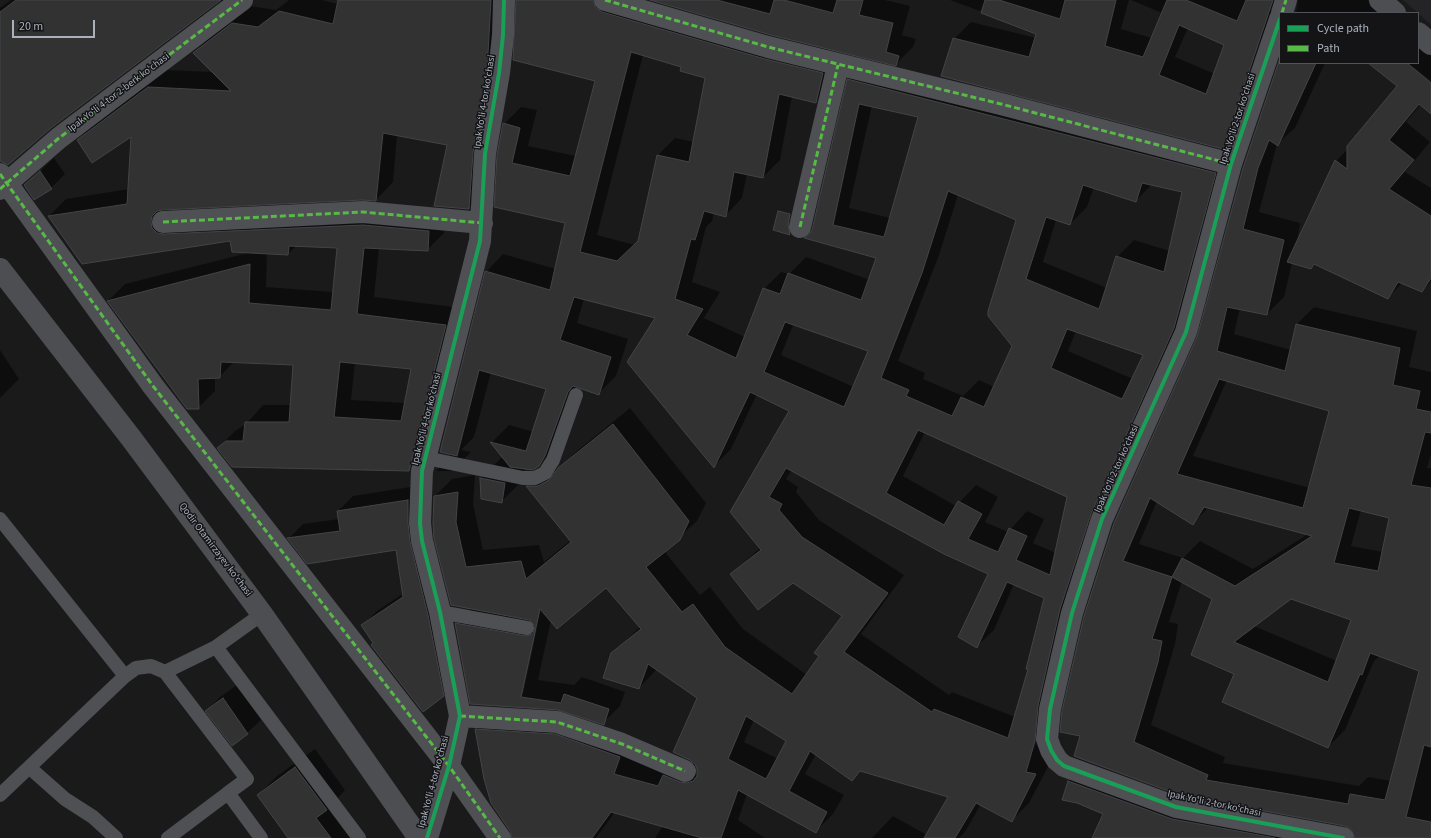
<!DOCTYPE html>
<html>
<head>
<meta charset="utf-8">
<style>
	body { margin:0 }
	#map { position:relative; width:1431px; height:838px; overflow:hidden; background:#1a1a1b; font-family:"Source Sans 3",sans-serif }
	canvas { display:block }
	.legend { position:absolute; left:1279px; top:12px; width:140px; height:52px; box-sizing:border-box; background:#141417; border:1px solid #505359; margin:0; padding:5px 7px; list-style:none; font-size:12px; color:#aab1bc }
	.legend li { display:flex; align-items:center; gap:8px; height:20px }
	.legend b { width:20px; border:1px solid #505359 }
	.scale { position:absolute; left:12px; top:20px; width:83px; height:18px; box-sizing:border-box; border:2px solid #aab1bc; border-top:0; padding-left:5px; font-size:12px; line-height:14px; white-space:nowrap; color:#aab1bc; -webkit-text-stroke:3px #141417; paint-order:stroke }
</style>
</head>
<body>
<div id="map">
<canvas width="1431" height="838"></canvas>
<ul class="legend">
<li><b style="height:5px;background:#1a9f57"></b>Cycle path</li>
<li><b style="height:5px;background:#58b947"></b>Path</li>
</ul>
<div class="scale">20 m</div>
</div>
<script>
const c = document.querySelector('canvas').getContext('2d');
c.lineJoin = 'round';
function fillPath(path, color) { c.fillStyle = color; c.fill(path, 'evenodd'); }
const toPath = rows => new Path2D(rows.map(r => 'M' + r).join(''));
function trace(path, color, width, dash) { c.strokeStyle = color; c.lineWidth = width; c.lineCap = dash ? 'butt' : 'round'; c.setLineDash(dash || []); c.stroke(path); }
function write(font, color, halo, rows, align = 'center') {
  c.font = font + ' "Source Sans 3",sans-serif'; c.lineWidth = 3; c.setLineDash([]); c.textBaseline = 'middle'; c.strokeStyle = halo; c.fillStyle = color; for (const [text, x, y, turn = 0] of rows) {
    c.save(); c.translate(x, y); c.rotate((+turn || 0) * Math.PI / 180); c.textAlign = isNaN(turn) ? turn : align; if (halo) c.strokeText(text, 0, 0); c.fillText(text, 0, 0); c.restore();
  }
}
const built = toPath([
	[1403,0,1431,0,1431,25,1418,13]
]);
const shadow = toPath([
	[11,0,222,0,51,127,0,160,0,8],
	[289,0,322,0,338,4,339,0,508,0,486,191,469,208,448,144,397,135,393,182,376,200,362,199,168,208,170,212,445,214,444,233,427,250,379,248,374,297,462,308,426,453,409,470,218,448,235,431,246,424,263,405,291,405,294,364,235,361,219,377,215,378,215,391,198,408,108,301,125,284,248,253,231,240,83,263,49,216,66,199,129,189,132,135,78,140,95,123,166,70,214,72,194,53,211,36,250,6,276,10],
	[297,245,338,247,333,292,266,287,267,253,288,254],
	[355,362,413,369,405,403,351,400],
	[517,0,636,0,840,56,833,84,816,102,792,96,780,160,763,177,747,174,742,198,725,216,714,212,712,221,706,227,692,282,720,292,704,318,745,337,764,289,781,272,789,274,806,257,870,280,878,258,812,232,848,80,866,63,1232,156,1191,310,1077,591,1053,757,1029,803,1012,820,981,804,965,832,959,838,872,838,893,816,927,835,950,796,861,771,852,780,816,754,805,774,844,795,833,814,816,831,747,794,738,820,765,838,655,838,663,826,615,812,596,838,512,838,511,830,476,730,493,713,681,758,698,766,698,698,657,669,639,688,612,654,640,627,606,587,551,620,538,680,574,685,582,677,625,692,620,706,603,723,558,709,471,703,456,624,472,608,435,496,452,479,475,475,473,504,483,550,539,545,544,562,571,540,528,487,544,470,560,467,577,451,630,408,706,503,697,521,664,551,700,595,710,587,743,629,807,675,820,656,843,615,793,581,731,574,760,548,732,512,791,410,757,394,731,449,714,466,656,317,584,299,577,323,628,339,616,376,598,394,580,388,562,438,556,448,538,466,524,468,522,481,502,501,482,498,481,478,501,458,506,459,492,442,509,425,534,432,548,388,491,372,474,437,461,450,471,452,452,471,436,471,452,454,486,272,503,254,556,269,566,222,496,206,504,124,521,107,537,110,528,146,576,156,596,80],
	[643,55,682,66,706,77,694,142,675,138,658,155,639,241,635,245,597,235],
	[872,105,920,116,890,218,849,208],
	[1152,184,1183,192,1170,251,1134,240,1117,257,1107,288,1043,262,1056,220,1070,224,1087,207,1094,187,1136,201],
	[958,195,1018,219,1013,346,994,387,979,380,963,396,923,379,925,373,898,361,939,255],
	[794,323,870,350,854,387,781,355],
	[1076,331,1145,354,1133,379,1068,351],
	[925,432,1068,497,1056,553,1033,543,1044,519,1027,511,1008,532,985,522,998,497,976,485,956,506,903,476],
	[792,470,989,573,976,647,994,630,1014,584,1045,597,1029,669,1015,717,952,692,949,695,861,634,904,575,819,520,796,492,798,487,786,479],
	[537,628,523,694,521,693,535,631],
	[754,720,787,741,778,759,744,742],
	[654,0,885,0,910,6,902,35,916,39,913,47,896,64],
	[950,0,1129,0,1121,29,1152,38,1162,13,1131,0,1284,0,1240,131,1223,148,954,39,971,22,1036,38,1038,33,984,8,980,11],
	[1188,28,1225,44,1215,74,1175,57],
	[1298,0,1367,0,1383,13,1296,13],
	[1418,41,1431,52,1431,81,1413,67,1413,69,1431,84,1431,113,1421,104,1406,122,1430,142,1405,172,1431,188,1431,282,1422,291,1402,283,1388,298,1316,263,1311,268,1292,263,1284,297,1267,314,1240,308,1234,334,1291,350,1297,324,1314,307,1417,331,1409,367,1431,372,1431,454,1427,468,1431,468,1431,838,1093,838,1105,814,1077,802,1063,799,1068,781,1086,764,1191,802,1355,833,1351,827,1346,825,1180,794,1081,735,1061,731,1199,336,1280,61,1280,63,1325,63,1295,128,1277,144,1259,212,1300,223,1297,242,1336,161,1348,149,1398,86,1370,63,1418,63],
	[1227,380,1330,410,1310,488,1193,456],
	[1157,501,1192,524,1209,507,1308,534,1253,569,1200,541,1183,558,1139,544],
	[1361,510,1390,518,1383,552,1351,546],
	[1182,581,1214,598,1235,673,1328,747,1345,730,1374,661,1380,656,1420,671,1391,781,1368,777,1359,786,1223,763,1225,757,1151,725,1175,644,1178,624,1169,622],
	[1291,598,1352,620,1337,661,1254,626],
	[54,158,65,174,51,188,25,185],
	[0,350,19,379,0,398],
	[423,485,458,680,443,696,374,643,362,626,377,611,404,593,397,549,289,538,303,524,339,519,338,511,353,496],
	[237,685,261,720,247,733,207,711,220,697],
	[315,749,345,790,336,800,363,838,289,838,258,795,277,776]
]);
const building = toPath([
	[16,0,221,0,51,128,8,165,0,161,0,12,16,0],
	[338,0,491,0,487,71,473,153,469,209,434,206,447,145,383,133,376,201,362,200,162,210,157,211,152,216,151,222,152,228,157,233,164,234,363,225,429,231,428,251,364,248,357,314,446,325,409,471,232,467,217,448,226,441,243,441,245,422,289,422,293,365,221,362,220,378,198,379,199,409,187,409,107,301,250,264,249,303,331,310,337,248,289,246,288,255,232,252,230,241,82,264,48,216,127,204,131,137,92,163,77,140,148,87,231,91,193,53,232,23,258,27,279,11,333,24,338,0],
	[340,362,411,369,401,421,334,417,340,362],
	[516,0,593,0,596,8,602,12,765,59,823,73,816,103,779,94,763,178,734,172,726,217,704,211,695,240,691,239,675,299,703,309,687,335,736,358,763,288,780,294,788,273,861,300,876,258,804,238,809,235,812,230,847,79,1216,173,1174,328,1091,514,1060,609,1038,706,1035,741,1026,772,1036,774,1012,822,976,803,955,838,924,838,948,797,860,771,852,781,810,751,789,791,827,812,816,833,738,790,721,838,702,838,611,812,592,838,512,838,510,831,491,803,484,779,475,729,555,734,620,757,614,774,658,786,663,775,680,782,687,783,693,781,697,776,697,769,695,764,690,760,673,752,697,698,648,664,639,689,603,678,611,653,641,629,606,588,557,629,540,609,521,697,561,703,564,694,609,709,604,725,558,710,470,704,455,623,526,636,533,634,535,626,529,620,451,605,434,539,433,523,434,496,458,492,456,522,466,567,521,561,526,579,571,542,526,486,538,486,549,480,558,468,613,424,689,521,680,540,646,567,682,612,693,604,725,647,792,694,819,656,814,653,842,616,793,583,758,610,730,574,761,550,730,512,789,411,750,392,714,468,627,362,655,318,574,297,560,340,611,357,599,395,573,386,568,392,545,456,539,466,533,470,510,467,490,442,526,451,546,389,479,370,457,456,440,452,485,271,550,290,565,223,494,207,497,155,503,123,520,128,512,163,570,176,595,81,513,60,516,0],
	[631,52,681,67,680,71,705,78,689,162,657,155,638,241,617,261,580,252,631,52],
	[859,104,918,117,884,237,833,225,859,104],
	[1142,183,1182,192,1164,272,1116,256,1099,309,1026,279,1046,217,1070,225,1083,185,1136,202,1142,183],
	[948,191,1016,220,988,311,988,316,1012,346,984,407,961,397,952,416,906,396,909,390,881,378,922,273,948,191],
	[785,322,868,351,844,407,764,372,785,322],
	[1067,329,1143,355,1122,399,1051,368,1067,329],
	[918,430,1067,497,1050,575,1016,560,1027,536,1009,528,998,552,968,539,982,514,958,501,944,525,886,493,918,430],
	[786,468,944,554,988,574,958,637,977,648,1007,582,1044,598,1026,669,1028,669,1008,738,934,709,932,712,844,652,888,593,802,537,779,510,782,504,769,497,786,468],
	[746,716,786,741,766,779,728,759,746,716],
	[650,0,717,0,770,14,774,0,784,0,833,13,837,0,863,0,859,15,893,23,886,52,899,56,896,66,771,35,650,0],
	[985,0,999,0,1060,19,1065,0,1116,0,1105,46,1143,57,1167,0,1186,0,1237,21,1246,0,1273,0,1223,149,941,76,953,38,1029,57,1036,34,981,13,985,0],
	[1179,25,1224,45,1206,94,1159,75,1179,25],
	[1280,58,1280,63,1316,63,1278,146,1269,140,1258,168,1243,229,1284,240,1267,315,1227,307,1217,351,1285,371,1296,324,1400,348,1393,385,1420,391,1416,409,1431,412,1431,433,1425,432,1411,485,1431,488,1431,747,1424,745,1406,817,1431,822,1431,838,1355,838,1351,829,1345,826,1179,795,1074,756,1080,736,1060,732,1062,711,1084,616,1114,523,1197,337,1243,168,1280,58],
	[1219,379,1329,411,1303,508,1177,474,1219,379],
	[1150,498,1193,525,1204,507,1312,536,1235,586,1182,558,1172,577,1123,561,1150,498],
	[1349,508,1389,518,1378,571,1334,563,1349,508],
	[1172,577,1212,599,1191,655,1234,674,1222,702,1328,748,1360,674,1362,675,1370,653,1419,671,1385,800,1350,794,1348,804,1206,780,1208,775,1134,742,1158,662,1162,641,1152,639,1172,577],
	[1291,599,1351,620,1328,682,1234,642,1291,599],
	[1368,63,1407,63,1431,83,1431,114,1419,104,1389,140,1414,160,1389,189,1431,216,1431,278,1422,292,1398,282,1388,299,1314,264,1311,269,1287,262,1335,160,1347,169,1347,146,1397,86,1368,63],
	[40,171,52,189,34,200,24,185,40,171],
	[778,211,790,214,788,225,790,235,773,230,778,211],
	[480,478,505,483,502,503,481,499,480,478],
	[408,500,408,523,410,542,428,615,444,696,423,712,371,645,373,643,361,625,403,597,396,550,307,564,287,538,340,531,337,511,408,500],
	[223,698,248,734,232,746,205,711,223,698],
	[295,767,327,810,316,818,331,838,288,838,257,795,295,767],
	[1068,781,1172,819,1275,838,1092,838,1103,814,1077,803,1062,800,1068,781]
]);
const lane = toPath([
	[426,458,523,478,535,478,545,473,553,460,576,395],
	[0,519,125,676],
	[440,612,527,628],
	[216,647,359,838],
	[165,672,247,779,228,793],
	[30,768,65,799,93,817,116,838],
	[0,795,125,676,136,668,151,666,165,672,216,647,262,614],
	[168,838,228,793,261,838]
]);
const street = toPath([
	[605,0,768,47,1001,104,1231,164],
	[1282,13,1286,0],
	[1280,19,1231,164,1186,332,1102,519,1072,613,1050,709,1047,739,1051,750,1057,760,1064,766,1176,807,1343,838],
	[0,174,153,386,449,766,500,838],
	[0,189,59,138,242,0],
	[163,222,363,212,482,223],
	[800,227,838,65],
	[460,716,557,722,622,744,685,771],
	[427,838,449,766,460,716,440,612,422,541,420,523,422,471,480,241,485,154,499,73,503,35,504,0]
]);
const secondary = toPath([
	[1380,0,1395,13],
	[1418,33,1431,44],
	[0,269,131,438,262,614,419,838]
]);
const quiet = toPath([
	[605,0,768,47,1001,104,1231,164],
	[1282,13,1286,0],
	[0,174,153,386,449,766,500,838],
	[0,189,59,138,242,0],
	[163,222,363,212,482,223],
	[800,227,838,65],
	[460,716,557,722,622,744,685,771]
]);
const cycleway = toPath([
	[1280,19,1231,164,1186,332,1102,519,1072,613,1050,709,1047,739,1051,750,1057,760,1064,766,1176,807,1343,838],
	[427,838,449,766,460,716,440,612,422,541,420,523,422,471,480,241,485,154,499,73,503,35,504,0]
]);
const streetNames = [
	["Ipak Yoʻli 4-tor 2-berk koʻchasi",119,93,-37],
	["Ipak Yoʻli 4-tor koʻchasi",485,102,-81],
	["Ipak Yoʻli 2-tor koʻchasi",1238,119,-72],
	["Ipak Yoʻli 4-tor koʻchasi",427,419,-76],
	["Ipak Yoʻli 2-tor koʻchasi",1117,469,-66],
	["Qodir Otamirzayev koʻchasi",215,550,53],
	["Ipak Yoʻli 4-tor koʻchasi",434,782,-75],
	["Ipak Yoʻli 2-tor koʻchasi",1214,804,12]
];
fillPath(built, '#242427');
fillPath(shadow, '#0007');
fillPath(building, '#323233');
trace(building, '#434447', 1);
trace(lane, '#4e5054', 14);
trace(street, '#4e5054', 22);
trace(secondary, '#4c4e51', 22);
trace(quiet, '#58b947', 3, [6, 3]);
trace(cycleway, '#1a9f57', 4);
write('10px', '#aab1bc', '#141417', streetNames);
</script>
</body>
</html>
